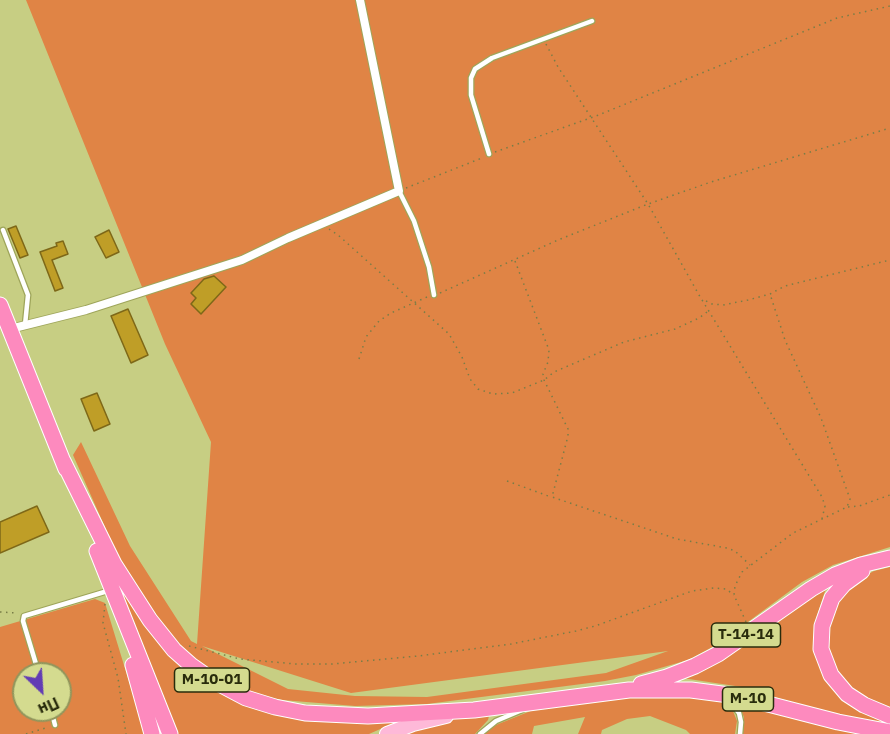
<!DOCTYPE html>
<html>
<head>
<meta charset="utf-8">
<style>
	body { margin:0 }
	#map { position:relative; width:890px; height:734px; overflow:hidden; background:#c7ce83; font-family:"IBM Plex Sans",sans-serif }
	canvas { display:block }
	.north { position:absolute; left:12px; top:662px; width:60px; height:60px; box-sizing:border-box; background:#d4db8f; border:2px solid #90955b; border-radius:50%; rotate:155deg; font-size:16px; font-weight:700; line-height:24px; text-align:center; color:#292c0c }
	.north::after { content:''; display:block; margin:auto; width:21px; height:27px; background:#623cb4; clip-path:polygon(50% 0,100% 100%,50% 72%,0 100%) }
</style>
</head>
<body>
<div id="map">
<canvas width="890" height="734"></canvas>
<div class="north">Пн</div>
</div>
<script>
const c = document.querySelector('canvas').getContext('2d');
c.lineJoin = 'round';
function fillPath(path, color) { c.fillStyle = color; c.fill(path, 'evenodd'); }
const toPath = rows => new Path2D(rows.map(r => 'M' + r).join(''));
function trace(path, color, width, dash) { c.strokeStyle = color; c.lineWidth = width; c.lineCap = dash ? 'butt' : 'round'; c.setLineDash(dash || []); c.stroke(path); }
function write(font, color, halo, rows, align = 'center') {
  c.font = font + ' "IBM Plex Sans",sans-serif'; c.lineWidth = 6; c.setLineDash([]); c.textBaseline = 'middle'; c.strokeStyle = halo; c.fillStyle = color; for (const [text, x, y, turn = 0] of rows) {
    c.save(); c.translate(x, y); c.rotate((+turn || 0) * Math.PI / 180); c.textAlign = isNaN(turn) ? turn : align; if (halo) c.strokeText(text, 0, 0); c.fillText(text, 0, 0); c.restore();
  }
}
const green = toPath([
	[26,0,890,0,890,547,833,565,802,582,718,644,688,660,636,675,605,681,427,704,355,706,282,700,252,693,225,681,178,646,155,617,116,552,73,455,81,442,130,546,191,641,197,644,211,442,165,344],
	[202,646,351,693,668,651,606,673,427,697,355,696,288,689],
	[105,556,146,625,247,703,403,719,369,734,177,734],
	[890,567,890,711,870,702,840,680,827,647,827,628,833,609,843,592,859,579,874,571],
	[826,588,815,622,815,649,822,668,886,723,865,721,801,705,742,687,682,678],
	[95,599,105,603,145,734,0,734,0,627],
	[24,674,60,674,60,710,24,710],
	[638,694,718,699,733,711,737,721,735,734,690,734,686,730,650,716,627,719,602,730,601,734,578,734,585,717,534,726,532,734,484,734,496,725,543,706],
	[736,700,874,734,743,734,744,717],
	[486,713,489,716,488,720,475,734,399,734,445,719]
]);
const building = toPath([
	[16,226,28,255,20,258,8,229,16,226],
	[109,230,119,252,106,258,95,237,109,230],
	[63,241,68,254,52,260,63,288,55,291,40,252,57,246,56,243,63,241],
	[214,276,226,287,201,314,191,304,196,298,191,293,204,279,214,276],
	[128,309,148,355,131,363,111,316,128,309],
	[97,393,110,424,94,431,81,399,97,393],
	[37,506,49,532,0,553,0,522,37,506]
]);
const path = toPath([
	[546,44,558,67,648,204,699,295,822,497,825,506,822,519],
	[495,152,596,116,837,18,890,6],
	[406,188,482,158],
	[329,229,338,235,449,334,462,357,470,379,478,389,493,394,512,393,544,380,554,372,624,342,675,329,699,318,707,312],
	[515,261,549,350,548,362,543,374,544,380,568,429,568,436,552,497,677,539,727,548,735,551,750,565],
	[440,293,558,240,648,204,711,182,890,128],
	[706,301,712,304,723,305,748,300,770,294,785,286,890,260],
	[359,359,366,337,379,321,391,313,427,297],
	[507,481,551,497],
	[848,507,859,506,890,495],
	[105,604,103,623,118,678,126,734],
	[0,612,17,613],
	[746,622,734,595,735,586,742,572,793,533,847,507,850,499,821,418,785,340,770,294],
	[189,646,240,659,296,664,332,664,418,656,511,644,576,631,595,626,692,591,714,588,726,589,734,595],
	[26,734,49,727]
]);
const lane = toPath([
	[489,154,471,95,471,78,475,69,492,58,592,21],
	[399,191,414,221,429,267,434,295],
	[3,230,28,295,25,325],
	[39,674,23,621,24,616,111,590],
	[728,699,739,713,741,722,740,734],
	[51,710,55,725],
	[480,734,496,721,522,710]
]);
const street = toPath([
	[10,329,86,310,242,260,288,238,399,191,360,0]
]);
const primary = toPath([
	[387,734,413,724,446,716]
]);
const highway = toPath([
	[0,305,66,469],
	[63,461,114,564,150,620,174,650,192,666,212,680,246,698,275,707,305,713,368,716,474,710,629,690,691,690,737,696,838,722,890,732],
	[97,551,170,734],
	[862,571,844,584,832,598,822,626,821,649,831,675,847,694,864,705,890,716],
	[133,665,152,734],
	[641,684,667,677,695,666,718,654,811,589,835,575,861,565,890,558]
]);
const shields = [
	[746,635,69],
	[212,680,75],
	[748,699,51]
];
const shieldNames = [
	["Т-14-14",746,635],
	["М-10-01",212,680],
	["М-10",748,699]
];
fillPath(green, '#e08445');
fillPath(building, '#bf9e27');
trace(building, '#7e6818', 1.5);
trace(lane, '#9ea55a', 7);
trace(street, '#9ea55a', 10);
trace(primary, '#fff', 16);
trace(highway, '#fff', 17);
trace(path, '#787d47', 1.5, [1.5, 4.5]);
trace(lane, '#fff', 4.5);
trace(street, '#fff', 8);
trace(primary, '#feb9d8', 14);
trace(highway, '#fd8abe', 15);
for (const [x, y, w] of shields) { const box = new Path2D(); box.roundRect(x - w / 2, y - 12, w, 24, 4.5); c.fillStyle = '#d4db8f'; c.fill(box); trace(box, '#292c0c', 1.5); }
write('bold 15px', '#292c0c', null, shieldNames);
</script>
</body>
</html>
